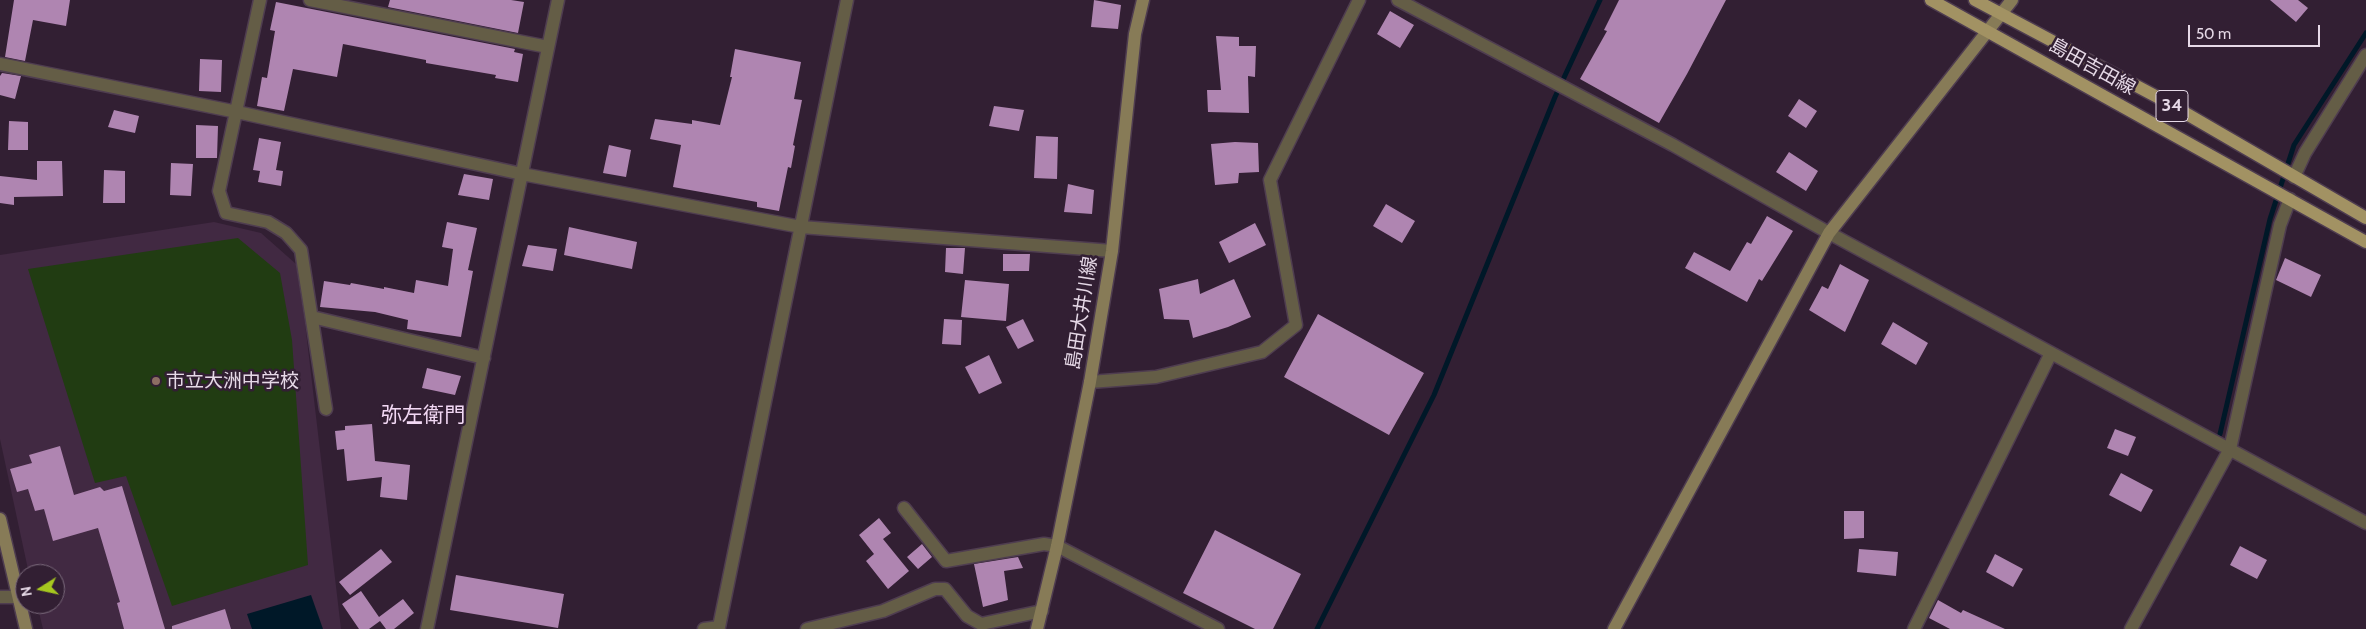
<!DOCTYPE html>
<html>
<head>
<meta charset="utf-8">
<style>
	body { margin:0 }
	#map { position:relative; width:2366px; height:629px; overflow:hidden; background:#321f33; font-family:Cabin,sans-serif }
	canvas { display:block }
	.north { position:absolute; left:15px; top:564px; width:50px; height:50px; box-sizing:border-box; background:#321f33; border:1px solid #7a697b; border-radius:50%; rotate:260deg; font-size:14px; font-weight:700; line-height:20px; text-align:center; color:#e6d9e7 }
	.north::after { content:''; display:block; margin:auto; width:18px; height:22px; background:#a7c81f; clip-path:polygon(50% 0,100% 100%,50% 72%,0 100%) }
	.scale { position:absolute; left:2188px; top:25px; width:132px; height:22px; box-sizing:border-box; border:2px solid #e6d9e7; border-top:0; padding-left:6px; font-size:15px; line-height:18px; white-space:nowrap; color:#e6d9e7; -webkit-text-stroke:4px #321f33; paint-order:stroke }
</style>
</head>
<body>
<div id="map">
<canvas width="2366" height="629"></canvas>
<div class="north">N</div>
<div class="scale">50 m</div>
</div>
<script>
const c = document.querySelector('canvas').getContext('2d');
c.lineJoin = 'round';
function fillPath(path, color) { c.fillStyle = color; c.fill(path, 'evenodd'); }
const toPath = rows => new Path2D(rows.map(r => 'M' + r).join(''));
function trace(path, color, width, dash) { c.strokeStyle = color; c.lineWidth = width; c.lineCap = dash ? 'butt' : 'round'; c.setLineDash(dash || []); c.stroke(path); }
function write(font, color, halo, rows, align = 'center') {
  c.font = font + ' Cabin,"Noto Sans JP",sans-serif'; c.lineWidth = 5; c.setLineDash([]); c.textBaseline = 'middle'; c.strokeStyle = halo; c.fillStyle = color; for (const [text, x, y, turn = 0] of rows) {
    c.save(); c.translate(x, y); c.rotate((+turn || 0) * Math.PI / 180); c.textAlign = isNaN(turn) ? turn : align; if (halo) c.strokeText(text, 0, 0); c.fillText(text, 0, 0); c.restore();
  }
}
const built = toPath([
	[214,222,261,233,296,264,305,323,341,629,43,629,37,604,55,604,55,574,29,574,0,439,0,255]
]);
const green = toPath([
	[238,238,280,273,292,340,308,565,172,606,126,476,95,483,28,269]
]);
const water = toPath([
	[311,595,323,629,252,629,247,614]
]);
const stream = toPath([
	[2220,434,2270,219,2294,145,2366,33],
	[1317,629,1434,395,1555,97,1600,0]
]);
const building = toPath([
	[14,0,70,0,66,26,33,20,25,61,5,57],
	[390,0,511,0,524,2,518,33,388,7],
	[1094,0,1121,5,1118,29,1091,27],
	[1619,0,1726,0,1687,74,1659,123,1580,79,1607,31,1604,30],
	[2270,0,2298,0,2308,8,2296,22],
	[276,2,515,49,514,52,523,54,518,82,495,78,496,75,426,63,426,60,343,44,337,77,293,69,284,111,257,106,262,77,267,78,275,31,270,30],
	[1390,11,1414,25,1400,48,1377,34],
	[1216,36,1239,37,1239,46,1256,46,1255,77,1248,76,1249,113,1208,112,1207,90,1221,90],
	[735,49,801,62,794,99,802,100,793,145,795,146,791,168,788,167,779,211,757,207,757,202,673,187,681,145,650,139,655,119,692,124,692,120,720,125,732,77,730,77],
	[200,59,222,60,221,92,199,91],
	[2,73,21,76,15,99,0,95,0,76],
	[1799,99,1817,111,1806,128,1788,116],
	[994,106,1024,110,1019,131,989,126],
	[114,110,139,116,135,133,108,127],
	[9,121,28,122,28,150,8,150],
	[196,125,218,126,217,158,196,158],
	[1036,136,1058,137,1057,179,1034,178],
	[259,138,281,142,276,170,283,171,281,186,258,182,260,171,253,170],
	[1235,142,1258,143,1259,172,1239,173,1238,183,1215,185,1211,144],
	[609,145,631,150,626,177,603,173],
	[1789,152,1818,171,1806,191,1776,172],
	[37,161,62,161,63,196,14,197,14,205,0,203,0,176,37,180],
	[171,163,193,164,191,196,170,195],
	[104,170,125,171,125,203,103,203],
	[464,174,493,179,489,200,458,195],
	[1068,184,1094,190,1092,214,1064,212],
	[1386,204,1415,221,1402,243,1373,226],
	[1767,216,1793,231,1762,281,1759,279,1747,302,1685,268,1694,252,1730,271,1747,242,1751,244],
	[447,222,477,228,468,270,473,271,461,337,407,329,408,320,375,312,320,307,324,281,350,285,351,283,384,289,384,287,414,293,416,280,448,286,453,249,442,247],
	[1255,223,1266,245,1229,263,1219,242],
	[569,227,637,242,632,269,564,255],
	[528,245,557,249,553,271,522,266],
	[946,248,965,248,963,274,945,272],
	[1003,254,1030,254,1029,271,1003,271],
	[2285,258,2321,275,2311,297,2276,280],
	[1840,264,1869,280,1845,332,1809,310,1822,286,1828,289],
	[1198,279,1200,294,1234,279,1251,317,1228,327,1193,338,1189,320,1164,319,1159,289],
	[965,280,1009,284,1006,321,961,317],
	[1318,314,1424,373,1389,435,1284,377],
	[944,319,962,320,961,345,942,344],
	[1023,319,1034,341,1018,349,1006,327],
	[1893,322,1928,343,1916,365,1881,344],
	[989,355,1002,383,979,394,965,367],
	[427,368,461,376,455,395,422,388],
	[372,424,375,461,410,465,407,500,380,497,382,477,347,481,344,449,337,450,335,431,345,430,345,426],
	[2115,429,2136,437,2128,456,2107,448],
	[60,446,74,495,100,487,104,491,122,486,165,629,124,629,117,603,120,602,98,528,53,541,44,509,35,511,28,489,17,492,10,469,32,463,29,455],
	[2121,473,2153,490,2141,512,2109,495],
	[1844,511,1864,511,1864,538,1844,539],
	[879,518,891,533,883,539,909,571,888,589,866,561,874,554,859,535],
	[1215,530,1301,574,1273,629,1255,629,1183,593],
	[922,544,932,557,918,569,907,557],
	[2240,546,2267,560,2257,579,2230,565],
	[381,549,392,562,350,595,339,582],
	[1859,549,1898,552,1896,576,1857,572],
	[1995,554,2023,569,2013,587,1986,572],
	[1018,557,1023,568,1004,571,1008,600,983,607,974,564],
	[456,575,564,594,558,628,450,610],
	[361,591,379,617,403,599,414,613,394,629,386,629,380,621,369,629,359,629,342,604],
	[1938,600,1961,613,1963,610,2005,629,1950,629,1929,618],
	[225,609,231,629,172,629,172,626]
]);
const street = toPath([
	[260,0,219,191,226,213,268,222,286,233,301,250,326,409],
	[310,0,548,47],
	[1398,0,1673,145,1829,233,2366,523],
	[0,64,237,112,522,174,801,227,1112,251],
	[2294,177,2305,153,2366,55],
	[312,317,484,358],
	[1090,382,1156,377,1262,352,1296,325,1270,180,1359,0],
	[904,508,946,561,1044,544,1057,546,1218,629],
	[0,597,17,597],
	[427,629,558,0],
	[704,629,719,627,847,0],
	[807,629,883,611,935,589,945,589,967,616,981,624,1042,611],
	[1914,629,2051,353],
	[2131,629,2230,449,2280,225,2290,199]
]);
const secondary = toPath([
	[0,519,26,629],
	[1037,629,1057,546,1090,382,1112,251,1135,34,1143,0],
	[1614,629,1829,233,2012,0]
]);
const primary = toPath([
	[1931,0,2366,242],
	[1975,0,2161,99,2366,218]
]);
const markers = [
	[156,381,5,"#8d6e63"]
];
const shields = [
	[2172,106,32]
];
const shieldNames = [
	["34",2172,106]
];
const streetNames = [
	["島田吉田線",2092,67,29],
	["島田大井川線",1082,313,-81]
];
const poiNames = [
	["市立大洲中学校",166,381]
];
const quarterNames = [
	["弥左衛門",423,416]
];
fillPath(built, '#412942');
fillPath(green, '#213c12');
fillPath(water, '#001828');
trace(stream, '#001828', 5);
fillPath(building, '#af85b1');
trace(street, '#4f3d50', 15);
trace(secondary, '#4f3d50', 15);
trace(primary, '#4f3d50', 15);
trace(street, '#645d46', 12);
trace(secondary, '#877b57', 12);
trace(primary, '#a29263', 12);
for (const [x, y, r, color] of markers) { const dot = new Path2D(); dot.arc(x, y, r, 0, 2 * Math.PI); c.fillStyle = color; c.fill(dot); trace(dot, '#321f33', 2); }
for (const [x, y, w] of shields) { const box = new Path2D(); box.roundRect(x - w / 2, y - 15.5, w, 31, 4); c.fillStyle = '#321f33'; c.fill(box); trace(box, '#e6d9e7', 1); }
write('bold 18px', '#e6d9e7', null, shieldNames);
write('19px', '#e6d9e7', '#321f33', streetNames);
write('19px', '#e6d9e7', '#321f33', poiNames, 'left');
write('21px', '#f2d8f4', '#321f33', quarterNames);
</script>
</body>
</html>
